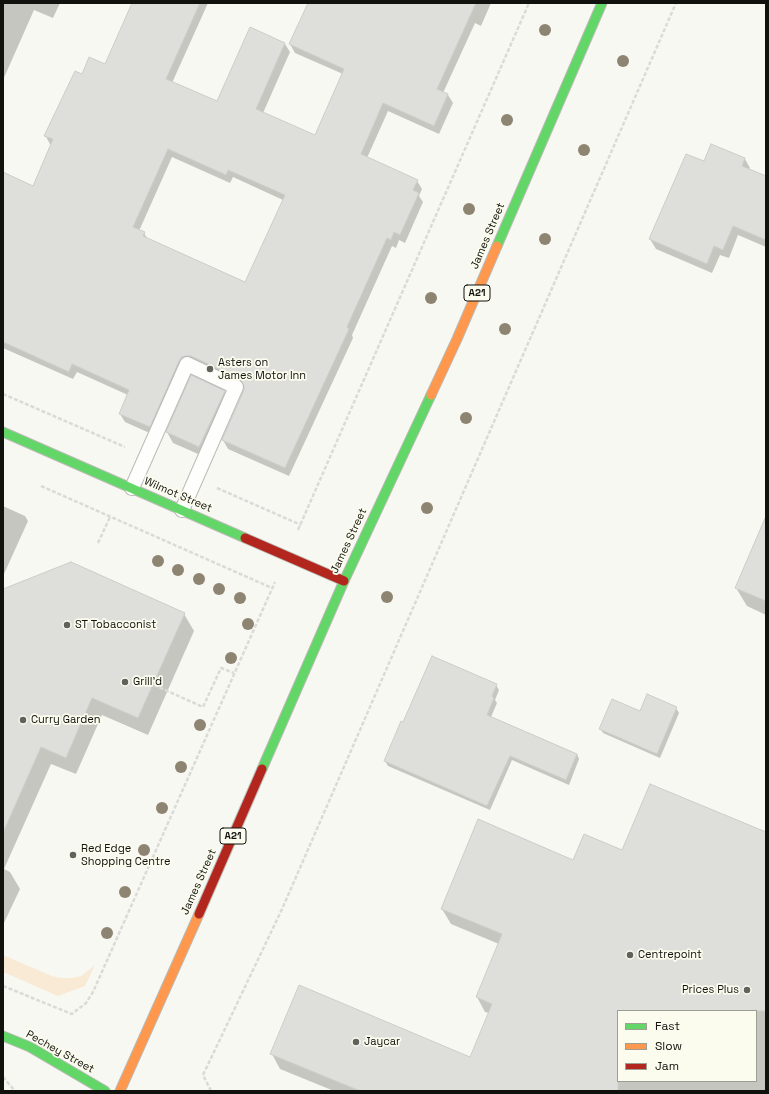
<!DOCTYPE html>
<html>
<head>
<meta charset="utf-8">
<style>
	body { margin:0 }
	#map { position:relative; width:769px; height:1094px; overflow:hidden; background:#f8f8f2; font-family:"Space Grotesk",sans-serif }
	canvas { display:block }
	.frame { position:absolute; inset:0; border:4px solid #11110d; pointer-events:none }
	.legend { position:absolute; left:617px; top:1010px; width:140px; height:72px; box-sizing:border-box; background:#fbfcee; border:1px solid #9d9e94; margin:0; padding:5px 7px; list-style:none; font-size:12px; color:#11110d }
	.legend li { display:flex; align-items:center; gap:8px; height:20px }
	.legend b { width:20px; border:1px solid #9d9e94 }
</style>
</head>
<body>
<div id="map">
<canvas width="769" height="1094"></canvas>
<div class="frame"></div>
<ul class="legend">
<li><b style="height:5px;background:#63d668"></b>Fast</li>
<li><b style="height:5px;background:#ff974d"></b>Slow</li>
<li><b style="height:5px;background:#b3261e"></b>Jam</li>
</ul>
</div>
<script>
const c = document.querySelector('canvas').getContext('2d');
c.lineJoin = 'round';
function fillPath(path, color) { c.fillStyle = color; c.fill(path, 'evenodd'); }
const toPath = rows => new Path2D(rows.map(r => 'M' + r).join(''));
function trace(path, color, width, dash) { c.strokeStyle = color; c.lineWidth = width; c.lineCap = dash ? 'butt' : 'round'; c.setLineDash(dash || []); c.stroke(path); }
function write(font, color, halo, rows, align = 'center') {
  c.font = font + ' "Space Grotesk",sans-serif'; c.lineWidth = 3.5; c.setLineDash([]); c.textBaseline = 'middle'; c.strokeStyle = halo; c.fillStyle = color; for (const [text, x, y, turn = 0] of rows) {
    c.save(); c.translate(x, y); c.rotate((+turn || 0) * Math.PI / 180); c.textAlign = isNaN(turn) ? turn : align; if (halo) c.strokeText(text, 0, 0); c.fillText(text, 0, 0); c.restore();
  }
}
const green = toPath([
	[3,955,52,976,62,978,71,978,81,976,89,970,95,965,85,986,58,996,3,972]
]);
const shadow = toPath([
	[3,3,60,3,53,18,34,10,3,80],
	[133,3,208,3,172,83,217,103,250,28,285,44,290,52,263,113,315,136,343,74,295,53,290,44,309,3,491,3,481,26,475,23,443,93,448,95,453,103,439,134,388,111,367,158,417,181,422,189,419,196,423,202,405,243,399,240,396,248,392,246,352,335,353,338,289,476,228,449,223,440,245,387,196,364,191,364,154,435,125,422,120,414,128,395,77,372,73,379,3,348,3,173,33,187,52,145,50,144,45,135,83,75,105,66],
	[172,157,230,183,233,177,283,200,246,283,148,240,144,233,139,231],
	[712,145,745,159,750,168,749,170,766,177,766,247,738,235,729,258,720,255,712,273,656,249,650,239,704,162],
	[224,392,230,402,205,457,173,443,167,432],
	[3,506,25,516,28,521,4,574,3,574],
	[766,534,766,615,747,606,736,588],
	[3,590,184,614,194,631,148,735,102,715,76,774,51,764,4,869,10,872,20,889,3,925],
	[496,685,499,690,495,700,497,703,491,717,577,754,579,759,569,785,512,760,490,810,388,766,385,761,404,724],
	[676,708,679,713,660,758,603,733,600,728,640,712],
	[766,833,766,1091,334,1091,280,1069,272,1054,471,1058,489,1013,485,1012,477,997,499,944,451,924,442,909,574,861,622,852],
	[618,1011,756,1011,756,1081,618,1081]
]);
const building = toPath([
	[132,3,200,3,166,79,217,101,250,27,285,43,256,109,315,135,344,69,289,44,308,3,476,3,437,89,448,94,434,126,383,103,361,154,418,180,413,190,419,193,400,235,394,232,391,240,387,238,347,327,349,329,285,468,222,440,244,390,244,386,240,379,191,356,186,356,182,357,179,361,150,427,119,414,129,390,72,364,69,372,3,342,3,172,33,186,53,139,44,136,75,71,82,74,89,57,105,64,132,3],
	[168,149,226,175,228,170,285,195,245,282,143,236,145,232,133,227,168,149],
	[711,144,745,158,742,166,766,176,766,240,733,226,723,250,714,246,707,264,649,239,686,154,704,161,711,144],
	[191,375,225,391,199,447,166,432,191,375],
	[766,516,766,601,735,588,766,516],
	[71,562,185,613,138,718,92,698,66,758,41,747,3,833,3,589,71,562],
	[432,656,497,684,492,696,494,698,487,715,577,754,566,780,510,756,487,806,384,761,401,721,403,722,432,656],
	[647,694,677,707,657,754,599,729,612,699,640,711,647,694],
	[650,784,766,832,766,1011,618,1011,618,1091,360,1091,270,1054,299,985,470,1057,492,1004,476,997,502,934,441,909,478,819,573,860,584,834,622,850,650,784]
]);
const path = toPath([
	[3,394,125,447],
	[41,486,272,588],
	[217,488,301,525],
	[298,530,529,3],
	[98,543,110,517],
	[154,685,203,707,221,668,234,673],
	[3,986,72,1014,86,1003,93,992,275,582],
	[3,1077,15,1091],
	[211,1091,203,1075,283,907,676,3]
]);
const lane = toPath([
	[132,488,187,364,236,387,182,510]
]);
const fast = toPath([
	[497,246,602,3],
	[3,432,245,538],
	[262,769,344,581,431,395],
	[3,1036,30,1047,105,1091]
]);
const slow = toPath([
	[431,395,457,339,497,246],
	[120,1091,199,914]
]);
const jam = toPath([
	[245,538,344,581],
	[199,914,262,769]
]);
const trees = [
	[545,30],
	[623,61],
	[507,120],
	[584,150],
	[469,209],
	[545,239],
	[431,298],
	[505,329],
	[466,418],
	[427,508],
	[158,561],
	[178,570],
	[199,579],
	[219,589],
	[387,597],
	[240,598],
	[248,624],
	[231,658],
	[200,725],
	[181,767],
	[162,808],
	[144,850],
	[125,892],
	[107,933]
];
const markers = [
	[210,369,4,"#62625d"],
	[67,625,4,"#62625d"],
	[125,682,4,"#62625d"],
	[23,720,4,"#62625d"],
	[73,855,4,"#62625d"],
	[630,955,4,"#62625d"],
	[747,990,4,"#62625d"],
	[356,1042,4,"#62625d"]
];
const shields = [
	[477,293,26],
	[233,836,26]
];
const shieldNames = [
	["A21",477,293],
	["A21",233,836]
];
const streetNames = [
	["James Street",488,236,-67],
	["Wilmot Street",178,495,23],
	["James Street",349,541,-65],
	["James Street",199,882,-66],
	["Pechey Street",60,1052,29]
];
const poiNames = [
	["Asters on",218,363],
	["James Motor Inn",218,376],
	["ST Tobacconist",75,625],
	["Grill'd",133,682],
	["Curry Garden",31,720],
	["Red Edge",81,849],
	["Shopping Centre",81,862],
	["Centrepoint",638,955],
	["Prices Plus",739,990,"right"],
	["Jaycar",364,1042]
];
fillPath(green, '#f9ead6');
fillPath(shadow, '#0003');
fillPath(building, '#dedfdb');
trace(building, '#cccdc9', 1);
trace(lane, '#babab6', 16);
trace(fast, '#babab6', 11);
trace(slow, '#babab6', 11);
trace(jam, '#babab6', 11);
trace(path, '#dadad8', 2.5, [4, 2]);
trace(lane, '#fefefd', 14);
trace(fast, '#63d668', 9);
trace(slow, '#ff974d', 9);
trace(jam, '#b3261e', 9);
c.fillStyle = '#8e8472';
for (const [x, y] of trees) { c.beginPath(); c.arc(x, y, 6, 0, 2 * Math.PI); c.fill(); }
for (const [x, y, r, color] of markers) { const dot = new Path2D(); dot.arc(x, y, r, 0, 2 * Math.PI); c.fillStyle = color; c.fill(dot); trace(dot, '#fbfcee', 1.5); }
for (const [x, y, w] of shields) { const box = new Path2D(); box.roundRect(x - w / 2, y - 8, w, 16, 3); c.fillStyle = '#fbfcee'; c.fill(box); trace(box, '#11110d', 1); }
write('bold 10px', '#11110d', null, shieldNames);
write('11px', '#11110d', '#fbfcee', streetNames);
write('11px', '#11110d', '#fbfcee', poiNames, 'left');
</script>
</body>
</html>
